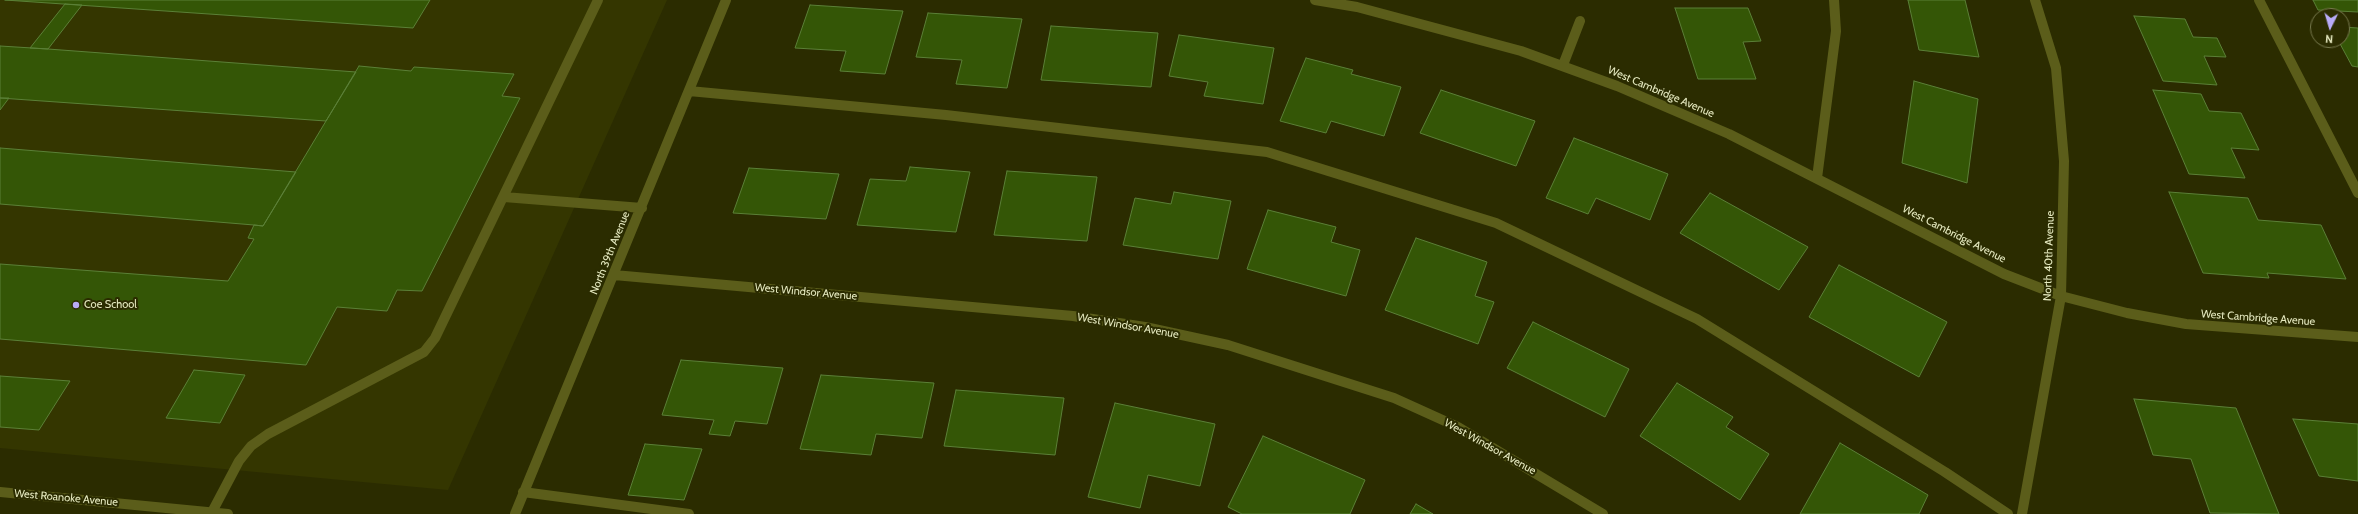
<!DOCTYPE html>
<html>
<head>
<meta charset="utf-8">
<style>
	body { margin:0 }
	#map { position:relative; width:2358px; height:514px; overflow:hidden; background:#2b2c00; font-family:Cabin,sans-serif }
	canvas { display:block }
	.north { position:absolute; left:2310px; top:8px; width:40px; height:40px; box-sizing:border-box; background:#2b2c00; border:1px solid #76784d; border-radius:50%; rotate:185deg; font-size:11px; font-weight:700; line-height:16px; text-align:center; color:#e6eac0 }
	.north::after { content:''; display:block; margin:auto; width:14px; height:18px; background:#b8abf7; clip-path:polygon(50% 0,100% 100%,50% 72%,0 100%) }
</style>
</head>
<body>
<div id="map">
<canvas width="2358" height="514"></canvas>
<div class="north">N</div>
</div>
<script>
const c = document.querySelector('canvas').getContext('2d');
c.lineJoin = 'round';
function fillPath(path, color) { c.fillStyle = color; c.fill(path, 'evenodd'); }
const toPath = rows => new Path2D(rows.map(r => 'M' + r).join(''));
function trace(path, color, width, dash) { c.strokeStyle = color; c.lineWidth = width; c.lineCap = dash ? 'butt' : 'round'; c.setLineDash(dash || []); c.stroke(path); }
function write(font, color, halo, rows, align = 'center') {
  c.font = font + ' Cabin,sans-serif'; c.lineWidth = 4; c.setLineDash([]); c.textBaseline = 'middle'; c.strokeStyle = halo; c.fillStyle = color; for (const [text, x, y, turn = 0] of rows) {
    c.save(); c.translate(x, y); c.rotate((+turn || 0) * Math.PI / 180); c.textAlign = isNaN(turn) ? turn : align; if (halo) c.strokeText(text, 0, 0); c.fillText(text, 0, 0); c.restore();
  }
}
const built = toPath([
	[0,0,667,0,448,490,0,448]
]);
const building = toPath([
	[5,0,430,0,413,28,5,0],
	[1908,0,1965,0,1979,57,1919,50,1908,0],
	[2313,0,2358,0,2358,12,2318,10,2313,0],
	[65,4,82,5,48,49,30,48,65,4],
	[810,5,903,11,885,74,840,71,846,51,795,48,810,5],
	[1675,8,1748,8,1761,41,1743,42,1756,79,1698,79,1675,8],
	[928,13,1022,19,1007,88,956,84,962,60,916,57,928,13],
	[2134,16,2185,19,2193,37,2217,38,2226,57,2204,56,2217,85,2163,81,2134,16],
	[1051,26,1158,33,1151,87,1041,80,1051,26],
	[2342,27,2358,28,2358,67,2352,66,2338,40,2342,40,2342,27],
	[1179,35,1274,48,1263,104,1204,96,1208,82,1169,76,1179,35],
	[0,46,48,49,356,72,326,121,0,98,0,46],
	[1306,58,1353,70,1351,74,1401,87,1384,136,1331,121,1326,133,1280,121,1306,58],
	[359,66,411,71,414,67,514,74,502,96,520,98,422,291,397,290,387,311,337,307,306,365,0,339,0,264,228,281,254,239,248,238,254,225,263,226,359,66],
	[1914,81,1978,99,1967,183,1902,163,1914,81],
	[1441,90,1535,121,1516,166,1420,133,1441,90],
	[2153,90,2201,94,2209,111,2241,113,2259,150,2231,148,2245,178,2189,174,2153,90],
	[0,98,9,98,0,110,0,98],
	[1574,138,1668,174,1650,220,1596,198,1588,214,1546,198,1574,138],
	[0,148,296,172,263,226,254,225,0,204,0,148],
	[910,167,970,172,956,232,857,225,870,179,906,181,910,167],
	[749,168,839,174,826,219,733,213,749,168],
	[1007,171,1097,177,1087,241,994,235,1007,171],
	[1174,192,1231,201,1218,259,1123,245,1135,198,1171,204,1174,192],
	[2169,192,2248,198,2258,220,2321,225,2346,279,2267,273,2269,278,2203,273,2169,192],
	[1710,193,1808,247,1779,290,1680,233,1710,193],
	[1268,210,1336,227,1331,242,1360,250,1346,296,1247,269,1268,210],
	[1416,238,1487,262,1475,296,1494,302,1478,344,1385,310,1416,238],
	[1839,265,1947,322,1919,377,1809,317,1839,265],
	[1533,322,1629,369,1605,417,1507,368,1533,322],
	[681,360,783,368,767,424,735,421,730,436,709,434,714,420,662,415,681,360],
	[194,370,245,375,220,423,166,418,194,370],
	[821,375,934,383,922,438,876,434,871,455,800,449,821,375],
	[0,376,70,381,39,430,0,427,0,376],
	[1677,383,1733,417,1726,427,1769,454,1740,500,1640,436,1677,383],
	[956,390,1064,398,1055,455,944,446,956,390],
	[2134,399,2236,408,2279,514,2210,513,2191,459,2153,455,2134,399],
	[1115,403,1215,424,1200,486,1148,475,1140,508,1088,497,1115,403],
	[2293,419,2358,424,2358,481,2319,476,2293,419],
	[1263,436,1365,480,1350,514,1242,514,1228,507,1263,436],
	[1840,443,1928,495,1919,514,1800,514,1840,443],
	[645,444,702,449,684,500,628,495,645,444],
	[1416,504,1433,514,1410,514,1416,504]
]);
const minor = toPath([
	[1315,0,1357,7,1521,51,1617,86,1729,134,2004,274,2061,296,2127,313,2186,324,2358,337],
	[2259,0,2358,193],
	[1563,65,1580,21],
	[689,91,946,115,1267,152,1496,223,1697,319,1945,472,2008,514],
	[1817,178,1836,31,1834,0],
	[504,197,642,208],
	[614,275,1073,316,1145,327,1228,345,1394,398,1458,427,1603,514],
	[0,492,228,514],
	[523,492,689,514],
	[212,512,239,461,251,446,268,434,424,352,435,338,598,0],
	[515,514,726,0],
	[2022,514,2061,296,2064,161,2056,68,2035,0]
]);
const markers = [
	[76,305,4,"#b8abf7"]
];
const streetNames = [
	["West Cambridge Avenue",1661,92,23],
	["West Cambridge Avenue",1954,234,27],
	["North 39th Avenue",610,253,-68],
	["North 40th Avenue",2049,256,-88],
	["West Windsor Avenue",806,292,5],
	["West Cambridge Avenue",2258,318,4],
	["West Windsor Avenue",1128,326,10],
	["West Windsor Avenue",1490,447,29],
	["West Roanoke Avenue",66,498,5]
];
const poiNames = [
	["Coe School",84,305]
];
fillPath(built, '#343600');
fillPath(building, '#345606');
trace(building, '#5b8037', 1);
trace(minor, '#5b5d1a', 10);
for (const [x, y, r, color] of markers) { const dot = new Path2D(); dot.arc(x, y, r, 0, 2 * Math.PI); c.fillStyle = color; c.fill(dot); trace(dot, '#2b2c00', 1.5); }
write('11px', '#e6eac0', '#2b2c00', streetNames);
write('11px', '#e6eac0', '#2b2c00', poiNames, 'left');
</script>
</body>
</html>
